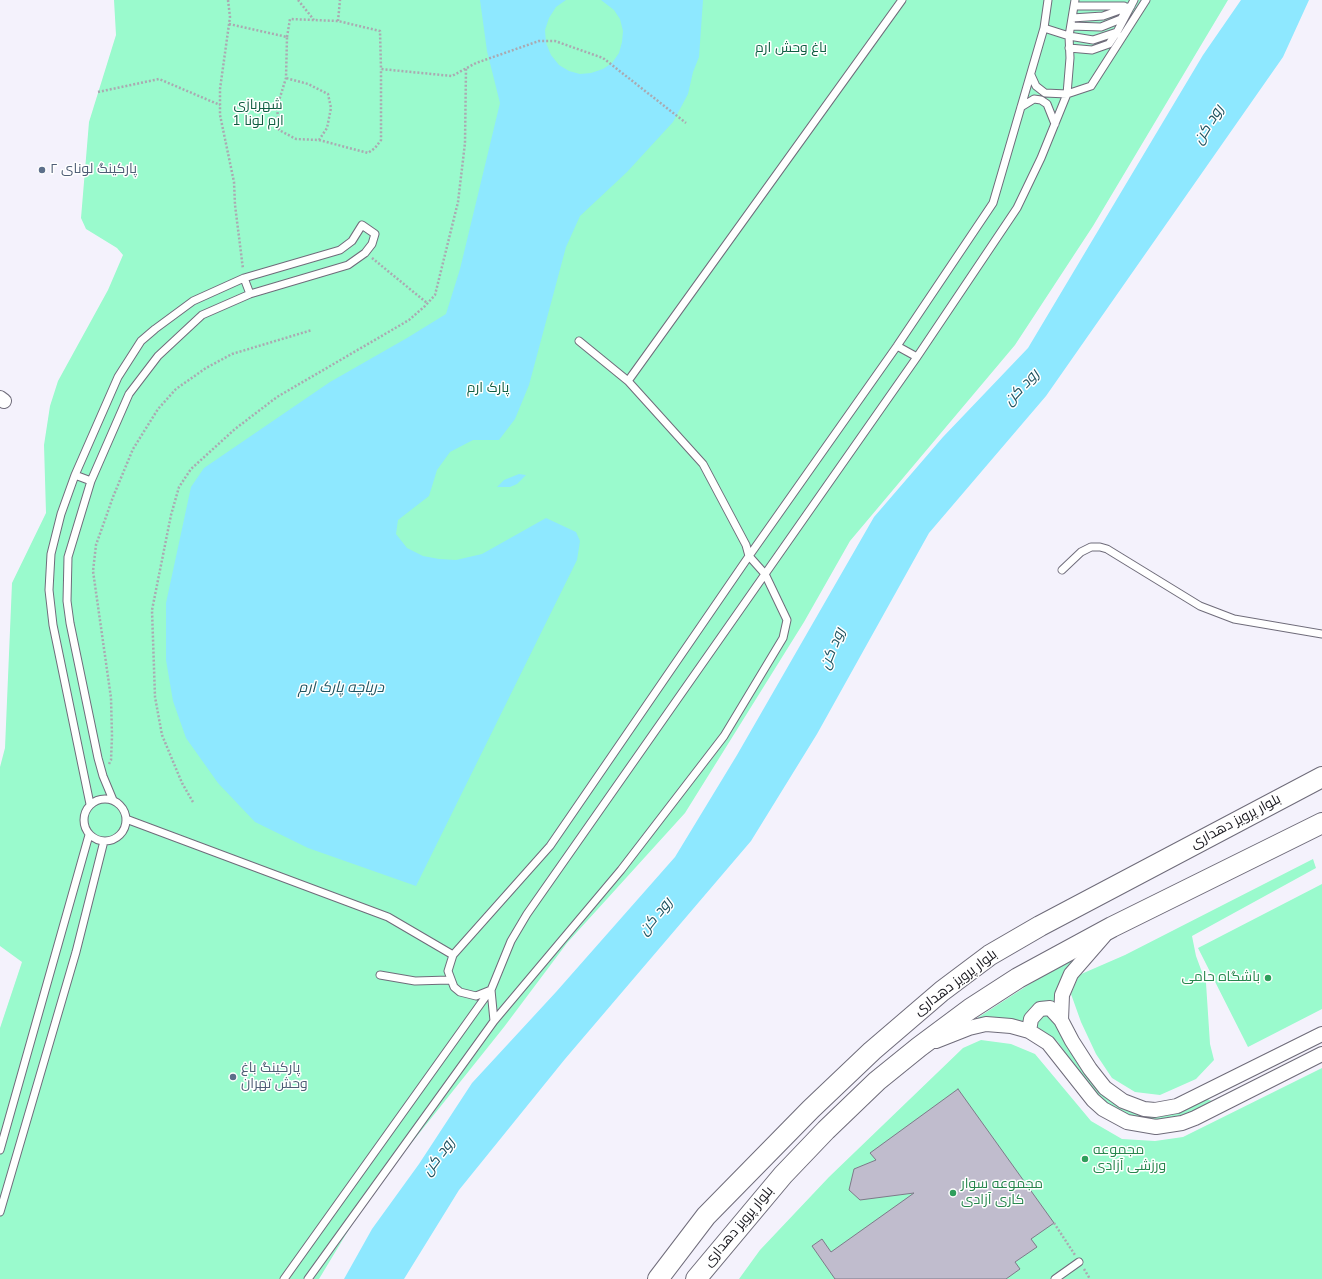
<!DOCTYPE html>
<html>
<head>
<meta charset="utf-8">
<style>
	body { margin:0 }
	canvas { display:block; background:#f4f2fc }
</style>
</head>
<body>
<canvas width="1322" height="1279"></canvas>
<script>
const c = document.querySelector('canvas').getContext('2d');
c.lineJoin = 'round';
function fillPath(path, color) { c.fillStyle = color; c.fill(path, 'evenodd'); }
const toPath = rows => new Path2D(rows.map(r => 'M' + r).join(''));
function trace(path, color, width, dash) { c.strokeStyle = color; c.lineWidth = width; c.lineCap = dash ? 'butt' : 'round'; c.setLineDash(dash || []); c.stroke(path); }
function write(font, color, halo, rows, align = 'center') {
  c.font = font + ' "Nunito Sans",Cairo,sans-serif'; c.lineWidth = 3; c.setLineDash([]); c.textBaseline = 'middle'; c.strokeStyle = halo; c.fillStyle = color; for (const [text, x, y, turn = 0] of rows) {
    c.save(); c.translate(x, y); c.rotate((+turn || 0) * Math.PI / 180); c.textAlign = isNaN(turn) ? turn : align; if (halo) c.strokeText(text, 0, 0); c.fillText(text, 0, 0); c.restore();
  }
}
const green = toPath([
	[114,0,1228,0,1093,226,1015,345,850,541,804,622,685,813,567,943,504,1027,369,1196,319,1279,0,1279,0,1028,22,962,0,946,0,767,5,748,12,583,46,513,44,445,50,406,58,381,108,290,123,255,117,248,86,229,81,218,89,122,116,35],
	[1313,859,1316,868,1192,936,1196,956,1206,983,1210,1044,1214,1060,1196,1079,1160,1095,1135,1092,1112,1078,1096,1054,1081,1022,1071,994,1079,975,1125,955],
	[1322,884,1322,1009,1248,1047,1198,948],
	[1082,955,1056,1003,1034,1006,1028,1013,1025,1024,965,1026,1036,980],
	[1048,1011,1102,1093,1118,1106,1135,1113,1189,1108,1207,1099,1212,1101,1208,1106,1164,1123,1120,1114,1097,1096,1057,1041,1036,1026,1035,1021],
	[981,1040,1011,1044,1035,1054,1091,1121,1122,1139,1155,1141,1183,1137,1322,1068,1322,1279,739,1279,760,1250,829,1177,963,1048]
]);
const water = toPath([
	[480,0,566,0,556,7,549,18,545,30,546,43,551,55,559,65,569,71,580,74,591,73,603,69,612,63,619,53,622,42,623,31,620,19,614,10,601,0,703,0,699,57,693,72,688,94,673,122,627,172,580,216,566,247,529,385,515,419,499,440,473,440,450,452,437,470,429,496,398,520,396,534,407,548,423,556,439,559,456,560,482,554,546,518,576,532,580,541,577,560,416,886,308,848,255,822,218,783,186,738,173,701,166,660,166,603,191,487,204,468,330,382,407,338,446,314,460,269,500,103,487,51],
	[1241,0,1309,0,1283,57,1046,396,929,533,817,734,751,841,565,1059,459,1190,404,1279,344,1279,372,1229,419,1164,472,1083,556,992,675,857,737,755,874,517,943,437,1028,348,1203,55],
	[519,474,526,475,517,484,510,487,497,487,504,480]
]);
const building = toPath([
	[958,1089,1054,1223,1031,1239,1037,1247,1015,1262,1020,1269,1006,1279,835,1279,812,1246,822,1239,831,1252,914,1193,860,1200,849,1190,854,1169,876,1160,870,1153,958,1089]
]);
const path = toPath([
	[228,0,230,17,220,89,220,115,234,182,235,205,243,269],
	[298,0,314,20],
	[338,21,340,0],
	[229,24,287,37,286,78,277,107,279,130,296,139,319,140,327,128,331,108,328,94,308,84,286,78],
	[287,37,290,19,338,21,380,31,381,69,452,76,476,63,539,41,555,41,603,58,686,123],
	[98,92,159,79,220,105],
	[319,140,368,153,375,148,381,140,381,69],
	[372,258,427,303],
	[109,764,111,760,112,736,111,698,93,571,96,545,113,497,133,449,158,409,176,389,206,368,232,354,312,330],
	[193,802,182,783,162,735,155,697,152,610,171,515,179,487,191,469,235,429,277,397,409,320,425,306,435,295,458,202,465,143,466,68],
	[1054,1223,1075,1255],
	[1084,1269,1090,1279]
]);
const service = toPath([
	[1048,0,1044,28,993,203,897,346,749,556,550,846,453,955,448,971,454,987,460,992,476,996,491,990,511,941,527,914,917,357,1017,208,1041,158,1067,94,1070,58,1069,36,1075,0],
	[1074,6,1124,6],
	[1072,18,1103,16,1131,6],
	[1071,26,1101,27,1121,19,1124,14],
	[1044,28,1069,36,1093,40,1117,32,1134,0],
	[1069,48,1092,50,1109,44,1117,32,1117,34],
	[1031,75,1036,86,1045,93,1067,94,1091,86,1146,0],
	[1021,107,1034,99,1041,100,1047,104,1055,124],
	[244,278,250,294],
	[897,346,917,357],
	[628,381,902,0],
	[75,475,91,481],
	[1062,570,1081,552,1091,547,1100,547,1107,549,1200,606,1234,619,1322,634],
	'84 820a21 21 0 1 1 42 0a21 21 0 1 1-42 0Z',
	[90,804,53,625,49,590,51,554,61,514,75,475,118,377,141,341,155,329,193,301,244,278,340,250,352,241,362,225,375,234,372,244,365,253,348,265,250,294,202,315,158,356,129,394,91,481,68,557,67,601,70,623,98,758,103,776,113,800],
	[126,819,388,917,453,955],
	[380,975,415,981,449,980],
	[494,1021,621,870,724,736,783,638,787,620,765,574,749,556,746,545,703,464,628,381,579,341],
	[0,1150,89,835],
	[0,1212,76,952,104,841],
	[284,1279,489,992],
	[308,1279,494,1021,491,990],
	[1055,1279,1079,1262]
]);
const minor = toPath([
	[0,398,4,401],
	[1104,936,1071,974,1062,995,1061,1020,1072,1041,1090,1069,1105,1088,1123,1101,1144,1109,1155,1110,1177,1106,1322,1034],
	[1029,1031,1031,1019,1040,1009,1050,1008,1061,1020],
	[936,1041,969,1028,986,1024,1011,1026,1029,1031,1048,1043,1093,1100,1103,1109,1127,1122,1156,1127,1182,1123,1195,1118,1322,1054]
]);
const secondary = toPath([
	[658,1279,706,1216,811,1109,872,1051,942,991,990,955,1040,926,1322,777],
	[696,1279,783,1175,826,1130,877,1081,919,1047,970,1009,1018,978,1112,927,1322,823]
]);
const markers = [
	[42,170,4,"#5c6f8a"],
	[1268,978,4,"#2e9e5b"],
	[233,1077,4,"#5c6f8a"],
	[1085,1159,4,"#2e9e5b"],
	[953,1193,4,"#2e9e5b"]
];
const parkNames = [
	["باغ وحش ارم",791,49],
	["شهربازی",258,106],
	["ارم لونا 1",258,122],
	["پارک ارم",488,389]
];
const serviceNames = [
	["پارکینگ لونای ۲",50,170],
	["پارکینگ باغ",241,1069],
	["وحش تهران",241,1085]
];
const streetNames = [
	["بلوار پرویز دهداری",1236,822,-28],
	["بلوار پرویز دهداری",956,983,-37],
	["بلوار پرویز دهداری",739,1227,-50]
];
const leisureNames = [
	["باشگاه حامی",1260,978,"right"],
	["مجموعه",1093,1151],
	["ورزشی آزادی",1093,1167],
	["مجموعه سوار",961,1185],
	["کاری آزادی",961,1201]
];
const waterNames = [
	["رود کن",1209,125,-58],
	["رود کن",1022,388,-47],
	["رود کن",833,649,-68],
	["دریاچه پارک ارم",341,688],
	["رود کن",656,917,-51],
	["رود کن",439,1157,-53]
];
fillPath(green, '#9afacd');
fillPath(water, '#8ee8ff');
fillPath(building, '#c0bccd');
trace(building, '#7d7a89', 1);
trace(service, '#6f6c7a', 9);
trace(minor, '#6f6c7a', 16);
trace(secondary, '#6f6c7a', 22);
trace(path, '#aaa9b1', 2.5, [2, 2]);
trace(service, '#fff', 7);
trace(minor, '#fff', 14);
trace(secondary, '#fff', 20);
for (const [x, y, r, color] of markers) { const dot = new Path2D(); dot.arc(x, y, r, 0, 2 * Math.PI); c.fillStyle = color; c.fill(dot); trace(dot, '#fff', 1.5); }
write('14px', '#0f5e42', '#fff', parkNames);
write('14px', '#4e5e75', '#fff', serviceNames, 'left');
write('14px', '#19181e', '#fff', streetNames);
write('14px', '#27864d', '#fff', leisureNames, 'left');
write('italic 15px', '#205460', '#fff', waterNames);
</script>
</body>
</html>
